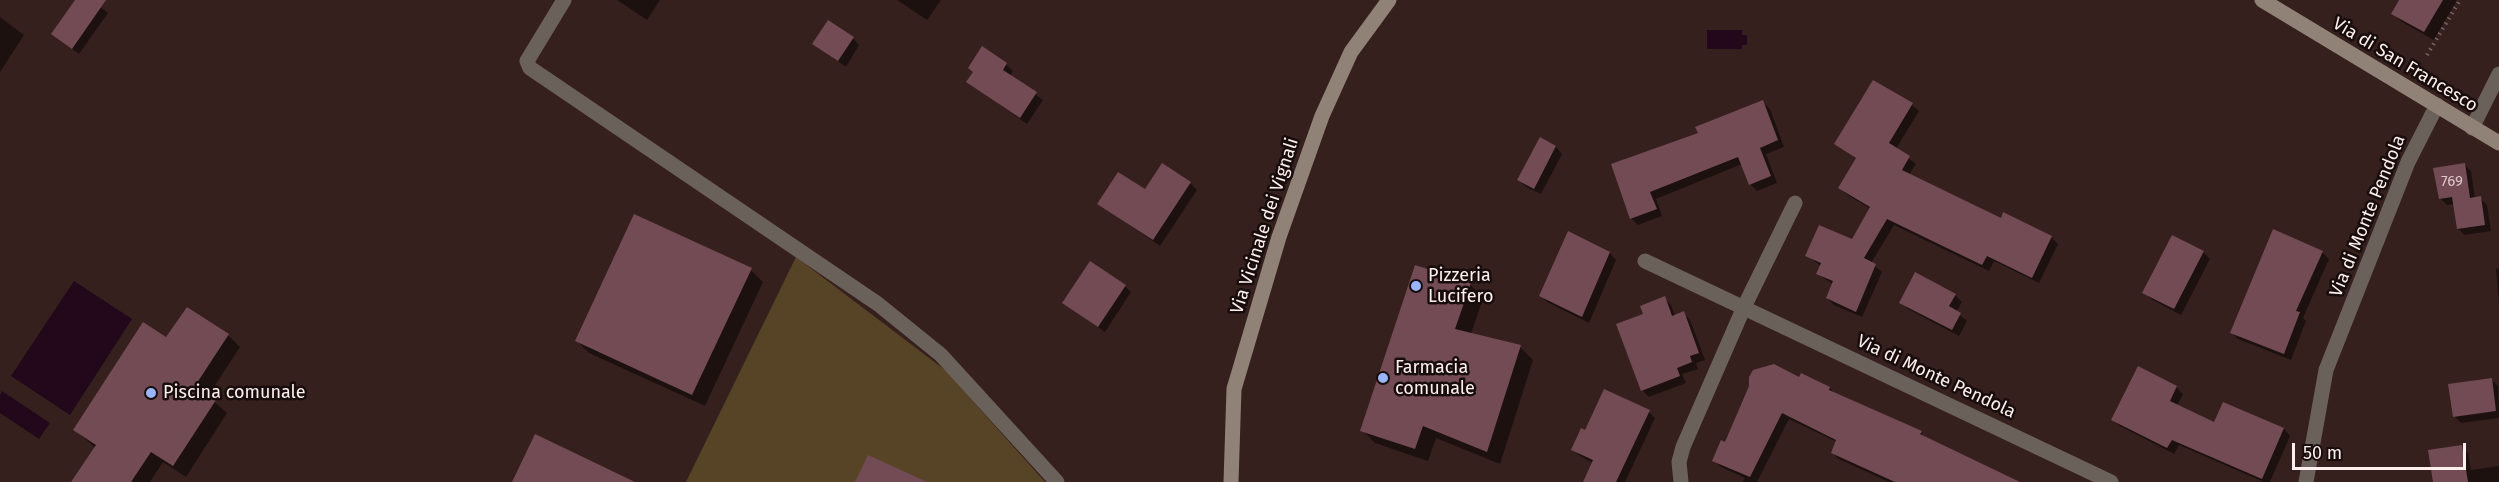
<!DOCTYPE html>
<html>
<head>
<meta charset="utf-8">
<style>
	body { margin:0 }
	#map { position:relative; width:2499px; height:482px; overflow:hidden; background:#36201d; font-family:"Fira Sans",sans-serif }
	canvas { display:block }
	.scale { position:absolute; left:2292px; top:443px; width:174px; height:27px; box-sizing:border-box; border:3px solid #ffefed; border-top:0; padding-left:8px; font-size:18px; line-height:21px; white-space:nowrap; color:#ffefed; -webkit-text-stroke:4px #170d0c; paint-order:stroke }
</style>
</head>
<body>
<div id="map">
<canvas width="2499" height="482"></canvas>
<div class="scale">50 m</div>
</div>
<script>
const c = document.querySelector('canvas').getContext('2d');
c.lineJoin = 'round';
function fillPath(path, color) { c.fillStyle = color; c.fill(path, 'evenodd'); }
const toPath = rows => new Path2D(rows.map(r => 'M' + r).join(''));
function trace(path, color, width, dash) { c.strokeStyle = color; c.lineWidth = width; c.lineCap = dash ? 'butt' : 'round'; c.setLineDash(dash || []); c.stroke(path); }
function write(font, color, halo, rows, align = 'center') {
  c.font = font + ' "Fira Sans",sans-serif'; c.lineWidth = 5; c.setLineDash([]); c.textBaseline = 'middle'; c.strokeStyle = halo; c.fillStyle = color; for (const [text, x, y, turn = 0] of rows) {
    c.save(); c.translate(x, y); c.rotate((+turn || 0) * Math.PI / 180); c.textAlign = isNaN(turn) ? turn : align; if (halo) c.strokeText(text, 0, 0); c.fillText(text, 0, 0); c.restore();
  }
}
const green = toPath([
	[796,257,945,370,1045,482,686,482]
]);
const water = toPath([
	[1707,30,1742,30,1742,35,1747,35,1747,45,1742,45,1742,49,1707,49],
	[74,281,132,319,70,415,11,376],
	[2,391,50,423,39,439,0,413,0,395]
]);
const shadow = toPath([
	[77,0,92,0,108,13,79,54,53,34],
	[617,0,660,0,647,20],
	[897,0,941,0,927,20],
	[2400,0,2457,0,2434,40,2402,22,2393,13],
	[0,17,24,35,0,72],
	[853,38,859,45,846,67,814,44],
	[983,48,1006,64,1013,71,1010,76,1043,100,1027,124,968,82,974,72],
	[1763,102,1770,109,1784,147,1766,154,1777,183,1757,191,1750,184,1742,164,1656,199,1662,216,1638,225,1631,218,1612,165,1700,134],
	[1912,105,1919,111,1896,149,1916,164,1909,175,2001,220,2051,237,2058,244,2039,283,1994,261,1989,271,1894,225,1871,263,1882,272,1862,317,1834,305,1827,298,1833,284,1818,274,1821,266,1806,255,1852,241,1871,209,1846,194,1840,188,1857,159,1836,144],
	[1541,139,1556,147,1562,154,1541,194,1526,187,1519,180],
	[2464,164,2471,171,2475,199,2480,198,2487,205,2491,231,2465,235,2458,229,2454,204,2447,205,2440,198],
	[1190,183,1197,190,1160,246,1099,204,1145,191],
	[2274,231,2323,253,2329,259,2303,318,2306,321,2291,360,2238,339,2232,333],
	[2203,252,2210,259,2181,315,2151,299,2144,292],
	[1610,253,1616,260,1589,323,1547,302,1541,296],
	[2499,268,2499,305,2496,269],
	[751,270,763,282,705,406,589,353,577,341],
	[1470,284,1483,298,1471,334,1520,347,1533,360,1500,464,1436,438,1428,461,1375,443,1362,430],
	[1125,286,1131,292,1105,332,1064,303],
	[1955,295,1962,302,1956,312,1967,321,1959,336,1908,309,1901,302],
	[1664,298,1671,305,1675,316,1683,313,1690,320,1705,360,1696,363,1698,369,1682,374,1686,383,1649,397,1642,390,1645,315],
	[228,335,240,347,208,396,227,413,186,477,163,462,150,482,83,482,96,448,75,430,167,339],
	[2138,368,2176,387,2183,394,2177,406,2215,424,2224,404,2284,429,2290,436,2270,482,2264,482,2179,445,2174,454,2120,426,2113,420],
	[1800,379,1830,388,1835,394,1921,433,1928,440,2016,482,1889,482,1839,459,1832,453,1837,442,1789,419,1757,482,1743,482,1745,478,1721,467,1714,460,1725,444],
	[2491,379,2498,386,2499,418,2461,423,2454,416],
	[1649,412,1655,418,1625,482,1585,482,1593,463,1580,456,1573,450,1585,432],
	[2462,447,2468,453,2471,470,2499,466,2499,482,2435,482]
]);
const building = toPath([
	[75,0,106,0,72,49,51,34],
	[2399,0,2443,0,2424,32,2391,14],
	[828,20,854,37,838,61,812,44],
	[982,46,1007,63,1003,70,1037,92,1020,118,966,82,973,72,968,68],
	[1873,80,1913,103,1889,143,1910,156,1902,170,2001,218,2003,212,2052,236,2032,278,1987,256,1982,265,1887,219,1864,258,1876,264,1856,312,1826,298,1833,281,1816,274,1821,263,1805,256,1819,225,1852,239,1870,207,1838,188,1856,158,1834,144],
	[1763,100,1778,140,1760,148,1771,176,1749,185,1738,157,1650,192,1657,209,1630,219,1611,164,1698,133,1695,127],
	[1540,137,1556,146,1534,189,1517,180],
	[1162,163,1191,182,1153,240,1097,204,1118,172,1145,189],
	[2465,163,2470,198,2481,196,2485,225,2457,229,2452,197,2439,199,2433,168],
	[634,214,752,268,692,395,575,341],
	[2273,229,2323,251,2296,311,2300,312,2284,354,2230,333],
	[1568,231,1610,252,1582,317,1539,296],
	[2172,235,2204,251,2174,309,2142,293],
	[1090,261,1126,285,1098,327,1062,303],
	[1415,265,1471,283,1455,329,1521,345,1487,452,1423,426,1415,449,1360,431],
	[1915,272,1956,294,1949,306,1961,313,1952,330,1899,303],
	[1665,296,1672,316,1684,311,1699,353,1690,356,1692,362,1677,368,1680,376,1641,391,1616,324,1643,314,1640,306],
	[187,307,229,334,195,386,216,400,173,466,151,452,131,482,71,482,96,445,73,430,143,322,166,337],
	[1774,364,1799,377,1801,373,1830,387,1829,390,1922,431,1920,434,2020,482,1895,482,1831,453,1836,440,1782,413,1750,477,1712,461,1721,440,1725,442,1749,386,1749,377,1753,370],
	[2138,366,2177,386,2170,401,2214,422,2223,402,2284,428,2262,479,2172,440,2167,448,2111,420],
	[2492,378,2496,411,2453,417,2448,384],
	[1604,389,1650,410,1616,482,1583,482,1593,460,1571,450,1581,428,1585,430],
	[535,434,635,482,512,482],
	[2462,445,2468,482,2433,482,2428,450],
	[868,455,927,482,855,482]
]);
const path = toPath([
	[2427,55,2460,0]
]);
const street = toPath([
	[564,0,527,61,530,68,878,304,941,355,1057,482],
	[2472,128,2499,74],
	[1645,261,2111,482],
	[1681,482,1679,462,1683,447,1744,307,1795,203],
	[2306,482,2326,370,2408,162,2437,105]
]);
const secondary = toPath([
	[2262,0,2499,143],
	[1231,482,1234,389,1279,237,1322,116,1351,52,1389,0]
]);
const markers = [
	[1416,286,6,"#9ab5fd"],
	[1383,378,6,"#9ab5fd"],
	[151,393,6,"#9ab5fd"]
];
const numberNames = [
	["769",2452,182]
];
const streetNames = [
	["Via di San Francesco",2405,65,31],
	["Via di Monte Pendola",2368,216,-68],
	["Via Vicinale dei Vignali",1265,226,-72],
	["Via di Monte Pendola",1936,377,25]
];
const poiNames = [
	["Pizzeria",1428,276],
	["Lucifero",1428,297],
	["Farmacia",1395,368],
	["comunale",1395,389],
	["Piscina comunale",163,393]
];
fillPath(green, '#574427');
fillPath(water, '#23081b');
fillPath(shadow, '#0007');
fillPath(building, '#734b54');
trace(path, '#776360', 4, [1.5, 4.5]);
trace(street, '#6b615b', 15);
trace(secondary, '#918278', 15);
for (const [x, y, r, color] of markers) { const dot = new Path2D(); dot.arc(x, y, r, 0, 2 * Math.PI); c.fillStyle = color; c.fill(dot); trace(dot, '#170d0c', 2); }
write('15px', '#dcc6c7', null, numberNames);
write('18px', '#ffefed', '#170d0c', streetNames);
write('18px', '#ffefed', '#170d0c', poiNames, 'left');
</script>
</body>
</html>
